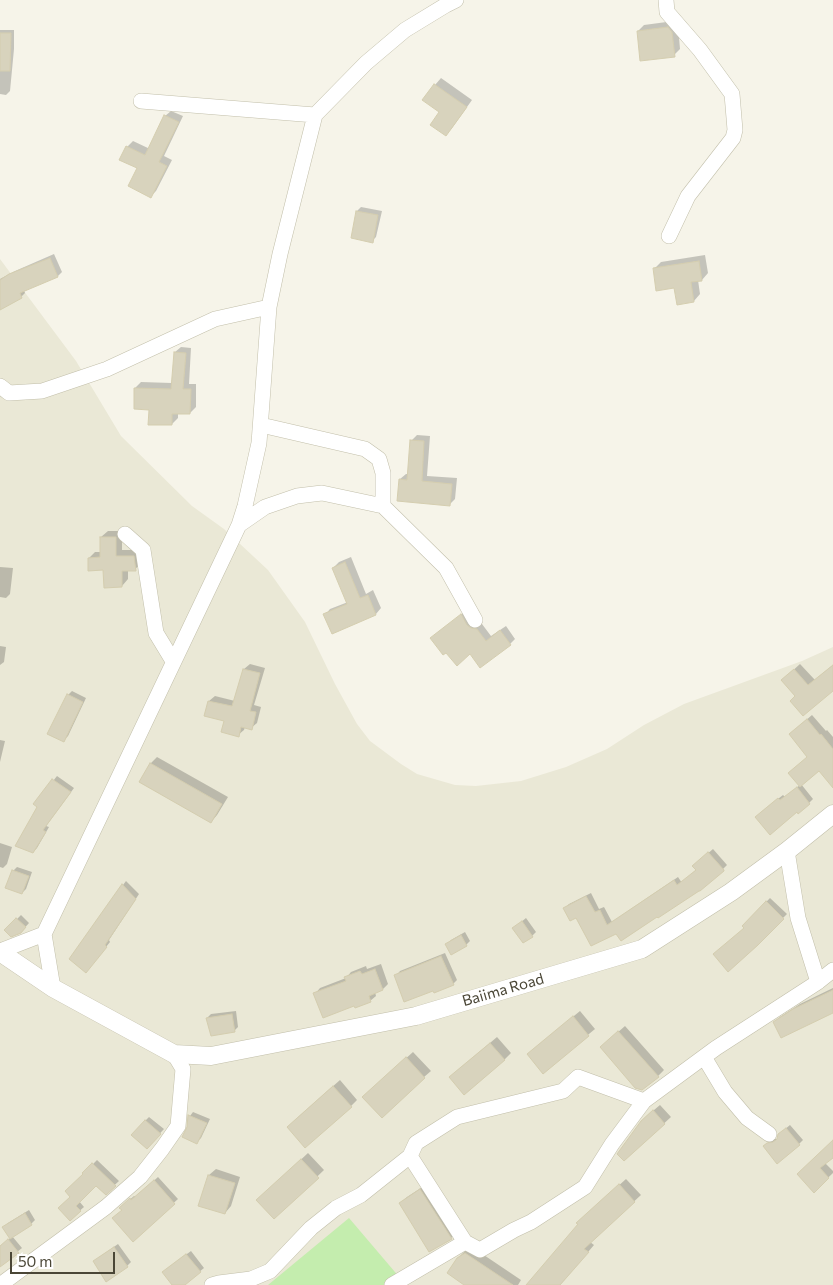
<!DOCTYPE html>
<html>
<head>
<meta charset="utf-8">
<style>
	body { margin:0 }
	#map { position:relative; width:833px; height:1285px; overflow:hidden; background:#f6f4e9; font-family:Commissioner,sans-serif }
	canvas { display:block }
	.scale { position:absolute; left:10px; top:1252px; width:105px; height:22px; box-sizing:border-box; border:2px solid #4a4636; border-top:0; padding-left:6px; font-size:15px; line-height:18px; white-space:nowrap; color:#4a4636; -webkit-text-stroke:4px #fff; paint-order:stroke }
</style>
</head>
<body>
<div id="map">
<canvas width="833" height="1285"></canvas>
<div class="scale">50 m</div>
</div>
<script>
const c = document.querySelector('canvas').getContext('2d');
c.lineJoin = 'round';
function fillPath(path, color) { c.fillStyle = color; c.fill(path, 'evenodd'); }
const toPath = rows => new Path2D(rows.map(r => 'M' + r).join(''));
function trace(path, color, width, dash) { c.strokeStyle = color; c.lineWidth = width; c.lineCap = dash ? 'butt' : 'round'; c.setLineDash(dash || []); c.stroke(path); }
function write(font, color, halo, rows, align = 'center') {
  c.font = font + ' Commissioner,sans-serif'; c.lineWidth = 4; c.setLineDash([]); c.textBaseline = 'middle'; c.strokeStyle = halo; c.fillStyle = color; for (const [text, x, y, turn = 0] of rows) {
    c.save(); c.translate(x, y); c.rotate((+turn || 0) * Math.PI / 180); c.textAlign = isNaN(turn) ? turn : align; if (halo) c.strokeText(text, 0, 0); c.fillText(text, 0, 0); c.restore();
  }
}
const residential = toPath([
	[0,259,76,361,121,436,192,506,224,529,268,570,305,622,335,684,357,724,370,741,401,764,417,774,455,785,476,786,521,781,566,767,607,749,644,725,684,704,802,661,833,647,833,1285,0,1285]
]);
const green = toPath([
	[349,1218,406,1285,268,1285]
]);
const shadow = toPath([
	[674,21,678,25,680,49,674,55,638,31,644,25],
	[0,30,14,30,14,49,10,91,6,95,0,94],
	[441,78,472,100,452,128,446,134,435,85],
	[171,111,183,116,164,156,172,160,156,191,151,196,138,168,121,159,128,146,133,141,150,149,165,116],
	[361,207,382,211,376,237,372,241,357,211],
	[54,254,62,272,58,276,24,290,25,293,21,297,0,305,0,279,15,271],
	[705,255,708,273,702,280,698,280,700,294,694,301,654,269,661,262],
	[181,347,191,348,189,384,196,384,196,407,190,413,178,412,178,418,172,424,150,408,135,388,141,382,172,383,175,352],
	[417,435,430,436,427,476,457,478,455,499,449,505,400,479,406,474,409,474,411,441],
	[108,531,122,531,122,550,140,550,142,563,135,569,128,570,128,579,122,586,105,569,89,558,95,552,102,552,101,537],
	[351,557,366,594,373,590,381,608,376,614,332,633,325,615,330,609,348,602,333,568,339,562],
	[0,567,13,568,10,594,6,598,0,597],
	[467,610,475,623,482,624,491,636,506,626,515,639,510,644,480,666,470,652,446,651,437,633],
	[0,646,6,647,4,662,0,665],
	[250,664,265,668,254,705,261,707,257,723,251,728,245,727,244,730,238,735,226,720,206,716,209,701,215,696,235,701,244,669],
	[800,664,815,680,833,665,833,690,797,696,789,674],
	[72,691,86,698,68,736,64,740,68,695],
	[812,715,826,731,827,730,833,737,833,779,819,769,801,784,813,799,809,803,760,813,783,795,785,797,800,785,809,756,790,734],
	[0,740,5,741,0,762],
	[157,757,228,797,217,815,211,822,140,782,151,763],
	[57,776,74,788,46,826,49,827,37,848,33,852,38,806,35,804],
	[0,843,12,847,7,864,3,868,0,867],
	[713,849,727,865,723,869,616,932,577,916,565,908,569,904,591,893,599,909,604,907,612,922,678,877,682,883,697,869,698,862],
	[17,867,32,872,26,889,22,893,13,871],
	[126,881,139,894,109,940,110,942,89,968,123,885],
	[770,898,787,914,757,944,743,926],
	[21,915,29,923,21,932,6,930],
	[526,918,536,932,532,936,514,928],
	[465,932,470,941,466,945,452,953,447,944,451,940],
	[445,953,457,980,453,984,396,976,400,971],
	[381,964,388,984,383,989,375,992,376,996,370,1001,355,1005,315,994,320,988,346,978,351,972,366,966,367,969],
	[833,988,833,1012,775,1022,780,1017,800,1004],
	[236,1011,238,1027,234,1031,207,1018,211,1014],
	[580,1011,595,1029,543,1072,535,1048],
	[625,1026,664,1070,658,1076,608,1041],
	[497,1037,511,1053,504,1060,457,1071],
	[413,1052,431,1071,424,1077,370,1091],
	[340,1080,357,1100,351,1106,295,1120],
	[660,1105,671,1117,624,1160,648,1115],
	[193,1112,210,1119,201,1138,197,1142,188,1128,190,1116],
	[149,1117,164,1129,151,1143,145,1121],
	[790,1125,803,1140,799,1144,764,1146,772,1139,778,1139,784,1130],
	[833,1142,833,1157,825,1163,833,1171,833,1173,814,1191,798,1174],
	[308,1153,324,1170,274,1218,258,1200],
	[97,1160,119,1181,106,1193,96,1184,79,1201,84,1207,70,1219,84,1173],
	[216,1169,240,1177,231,1206,225,1213,209,1175],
	[158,1177,178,1199,133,1240,123,1209,125,1204,134,1196,136,1197],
	[626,1179,641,1195,590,1242,594,1245,560,1285,539,1285,584,1217],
	[427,1184,457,1232,451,1238,400,1203,407,1197],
	[29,1210,35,1220,31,1224,12,1236,22,1248,0,1266,0,1246,11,1238,4,1227,8,1223],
	[118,1244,131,1262,127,1266,98,1258],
	[472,1247,521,1280,518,1285,467,1285,458,1258,465,1251],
	[191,1251,204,1268,183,1285,174,1285,168,1268]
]);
const building = toPath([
	[668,27,672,32,675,57,640,61,637,31,668,27],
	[0,33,11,33,10,71,0,71,0,33],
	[434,84,467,107,446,136,430,125,439,112,422,100,434,84],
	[164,115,179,122,159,162,167,166,151,198,128,186,137,168,119,160,126,146,145,155,164,115],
	[356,211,378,215,373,243,351,238,356,211],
	[50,258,58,277,20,293,22,298,0,310,0,280,9,274,50,258],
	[699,261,702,281,691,282,694,302,677,305,674,288,656,291,653,268,699,261],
	[174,352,186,353,183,389,191,389,190,414,172,414,172,425,148,425,149,410,134,409,134,388,171,389,174,352],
	[410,440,424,441,422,481,452,484,450,506,397,501,399,479,407,480,410,440],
	[100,537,116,537,116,556,134,556,136,571,122,571,122,587,104,588,103,570,88,571,88,558,100,557,100,537],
	[345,562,360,598,368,595,376,615,332,634,323,614,347,604,332,568,345,562],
	[461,614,467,625,471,628,477,629,486,641,500,630,511,645,480,668,470,654,457,666,446,653,443,655,430,638,461,614],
	[833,665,833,691,803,716,790,701,795,696,781,680,794,669,808,685,833,665],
	[243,669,260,673,250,711,256,712,252,730,241,727,239,737,221,732,224,721,204,716,208,701,232,706,243,669],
	[67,694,83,702,64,742,47,734,67,694],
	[807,719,820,735,821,734,833,749,833,788,819,771,800,787,788,773,807,757,789,734,807,719],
	[150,763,222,804,211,823,139,782,150,763],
	[52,779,71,792,43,830,46,832,33,853,15,846,37,807,33,804,52,779],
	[797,787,810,804,798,814,797,812,770,835,755,817,778,798,780,800,797,787],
	[708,852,724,870,724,871,700,891,699,891,658,918,657,917,621,941,616,934,591,946,576,918,570,921,563,908,586,896,595,912,600,910,607,925,674,880,677,885,696,870,692,866,708,852],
	[12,870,29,876,22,894,5,888,12,870],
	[122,884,136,899,105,945,107,947,86,973,69,959,122,884],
	[766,901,784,919,758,945,728,972,713,954,744,928,742,926,766,901],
	[16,918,26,927,21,933,11,937,4,930,16,918],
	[522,921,533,937,523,943,512,928,522,921],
	[461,935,467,946,451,955,445,944,461,935],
	[441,956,454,985,434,993,433,991,404,1002,394,975,441,956],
	[375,969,383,990,369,996,371,1002,355,1008,354,1006,323,1018,313,993,346,981,344,977,360,971,362,974,375,969],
	[833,990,833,1013,781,1038,773,1022,793,1009,833,990],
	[232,1014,235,1032,211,1036,206,1018,232,1014],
	[573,1016,589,1036,543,1074,527,1054,573,1016],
	[618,1031,659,1077,642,1090,635,1088,600,1047,618,1031],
	[490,1043,505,1060,464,1095,449,1077,490,1043],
	[406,1057,425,1078,382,1118,362,1097,406,1057],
	[333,1086,352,1107,305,1148,287,1127,333,1086],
	[653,1110,665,1124,624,1161,617,1154,641,1121,653,1110],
	[188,1115,207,1123,197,1144,182,1137,187,1127,188,1115],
	[145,1120,161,1134,147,1149,131,1135,145,1120],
	[786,1128,800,1145,777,1164,763,1146,767,1143,773,1142,777,1139,778,1134,786,1128],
	[833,1140,833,1158,820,1168,829,1178,814,1193,797,1174,833,1140],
	[301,1159,319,1178,274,1219,256,1200,301,1159],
	[92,1163,116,1186,106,1195,96,1186,76,1206,81,1211,70,1221,58,1208,70,1197,65,1191,83,1174,82,1173,92,1163],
	[208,1175,235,1183,225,1214,198,1206,208,1175],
	[154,1180,175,1204,133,1242,112,1218,122,1210,119,1208,130,1198,131,1200,154,1180],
	[619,1184,635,1202,584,1249,589,1252,560,1285,526,1285,578,1224,576,1223,619,1184],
	[420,1189,452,1239,429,1252,399,1203,420,1189],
	[25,1213,32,1225,10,1239,2,1227,25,1213],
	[8,1239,19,1253,0,1267,0,1246,8,1239],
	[114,1247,128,1267,106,1282,93,1261,114,1247],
	[465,1253,513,1285,464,1285,447,1273,457,1258,465,1253],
	[186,1254,201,1272,185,1285,172,1285,162,1272,186,1254]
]);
const minor = toPath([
	[666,0,667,12,700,50,732,94,735,130,733,138,688,196,669,236],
	[141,101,315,115],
	[0,386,9,393,42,391,107,369,215,319,269,307],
	[261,425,365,449,379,459,383,473,383,506],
	[239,525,265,507,297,496,322,493,383,506,446,568,475,620],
	[125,534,143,550,156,633,173,661],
	[787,851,798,918,818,982],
	[0,951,44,934],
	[53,988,44,934,239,525,245,506,259,443,269,307,280,254,315,115,366,63,405,30,446,5,456,0],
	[704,1057,725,1092,747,1118,769,1134],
	[410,1156,465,1242,480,1250,514,1230,531,1222,585,1187,612,1144,644,1101],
	[0,1285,106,1207,140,1177,162,1149,178,1126,183,1069,174,1054],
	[212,1285,219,1283,251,1279,270,1271,311,1228,336,1208,361,1195,410,1156,416,1143,457,1117,563,1091,578,1077,644,1101,716,1048,818,982,833,970],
	[392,1285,465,1242]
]);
const tertiary = toPath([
	[0,952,53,988,174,1054,211,1056,416,1016,642,949,731,892,787,851,833,814]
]);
const streetNames = [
	["Baiima Road",503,990,-16]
];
fillPath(residential, '#eae8d6');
fillPath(green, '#c4edae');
fillPath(shadow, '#0003');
fillPath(building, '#d8d3bd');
trace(building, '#d4cdaf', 1);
trace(minor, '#c2bfaa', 16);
trace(tertiary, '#c2bfaa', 19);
trace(minor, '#fff', 15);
trace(tertiary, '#fff', 18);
write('15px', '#4a4636', '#fff', streetNames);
</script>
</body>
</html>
